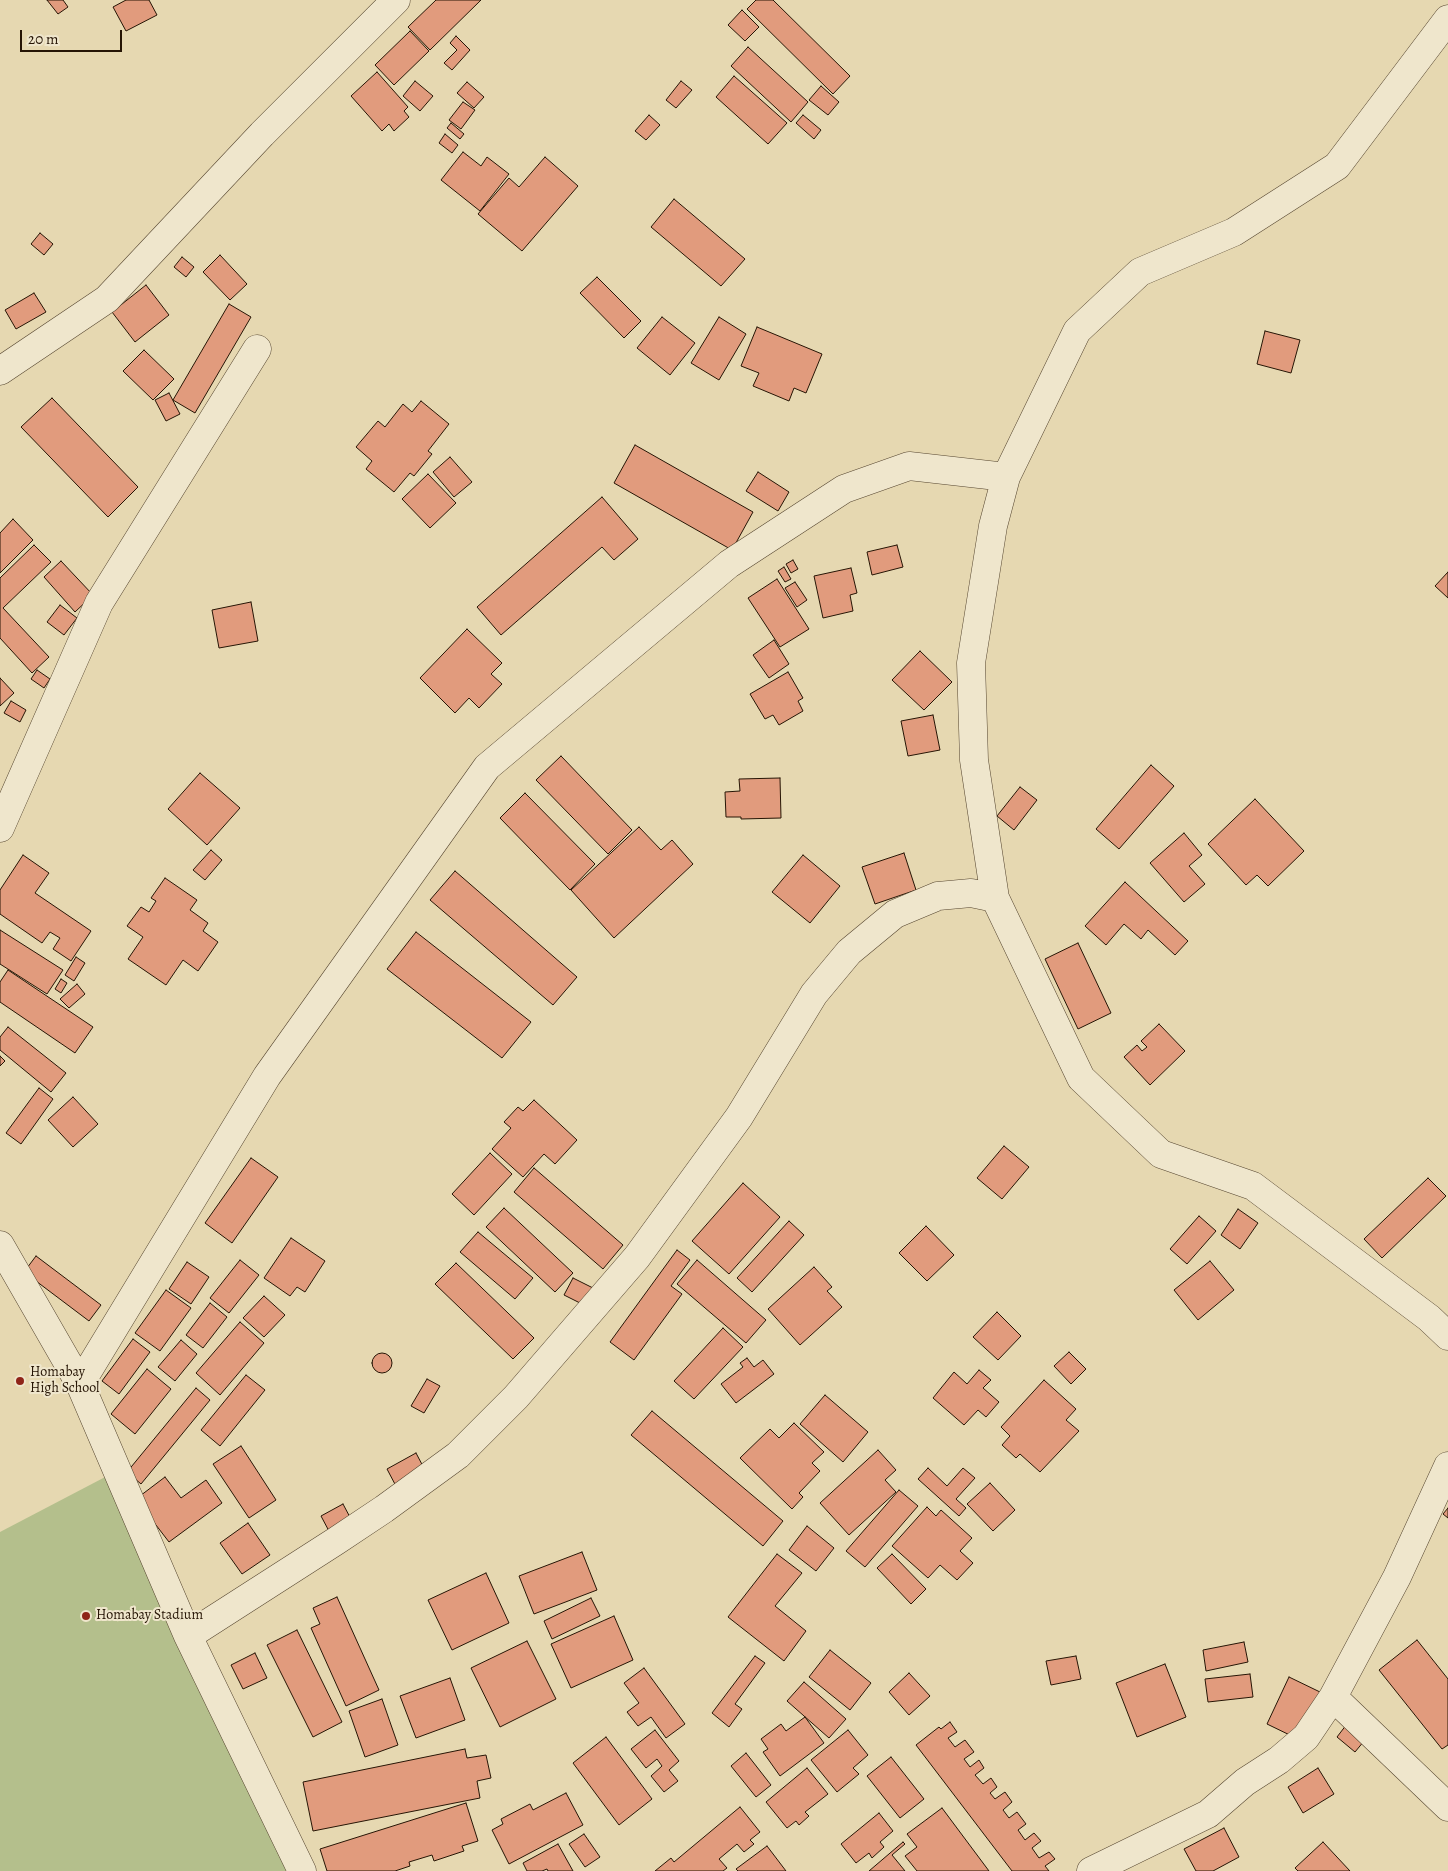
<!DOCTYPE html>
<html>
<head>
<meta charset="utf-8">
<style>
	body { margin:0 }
	#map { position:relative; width:1448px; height:1871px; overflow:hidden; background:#e6d8b1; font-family:Alegreya,serif }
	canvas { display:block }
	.scale { position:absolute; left:20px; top:30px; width:102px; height:22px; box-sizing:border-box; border:2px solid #261505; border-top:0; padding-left:6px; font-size:15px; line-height:18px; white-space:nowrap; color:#261505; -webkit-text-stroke:4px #efe6cc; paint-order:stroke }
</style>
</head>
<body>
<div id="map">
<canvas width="1448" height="1871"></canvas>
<div class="scale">20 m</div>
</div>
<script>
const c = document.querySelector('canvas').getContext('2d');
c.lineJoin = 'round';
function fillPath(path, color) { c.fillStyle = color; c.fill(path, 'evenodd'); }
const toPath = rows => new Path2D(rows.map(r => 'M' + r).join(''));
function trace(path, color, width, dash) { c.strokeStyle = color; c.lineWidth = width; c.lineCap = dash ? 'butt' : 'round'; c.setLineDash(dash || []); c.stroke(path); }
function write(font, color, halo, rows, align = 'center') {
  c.font = font + ' Alegreya,serif'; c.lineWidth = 4; c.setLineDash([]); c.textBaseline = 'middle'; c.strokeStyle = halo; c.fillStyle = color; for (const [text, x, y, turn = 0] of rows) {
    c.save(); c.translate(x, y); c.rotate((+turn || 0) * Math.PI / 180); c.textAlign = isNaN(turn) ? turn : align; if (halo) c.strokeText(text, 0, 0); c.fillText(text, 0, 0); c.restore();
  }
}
const green = toPath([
	[109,1475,288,1871,0,1871,0,1532]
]);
const building = toPath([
	[47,0,63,0,68,7,58,14,47,0],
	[126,0,149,0,157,15,126,31,113,7,126,0],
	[436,0,481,0,430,50,408,27,436,0],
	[756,0,773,0,850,76,833,94,747,9,756,0],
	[742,10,759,27,745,41,728,25,742,10],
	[410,31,429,51,394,85,375,65,410,31],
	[456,36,470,50,452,70,444,63,457,50,450,43,456,36],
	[748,47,808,102,791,122,731,66,748,47],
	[377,72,408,107,404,111,409,117,394,131,389,124,382,131,351,96,377,72],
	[734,76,787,123,768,144,716,97,734,76],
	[415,81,433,96,420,111,403,96,415,81],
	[681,81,692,90,676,108,666,100,681,81],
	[467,82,484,97,474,108,457,93,467,82],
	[821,86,839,102,828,115,809,100,821,86],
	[463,102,475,110,461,129,449,120,463,102],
	[649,115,660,125,646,140,635,131,649,115],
	[803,115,821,130,814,139,796,123,803,115],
	[451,123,464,134,460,139,447,128,451,123],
	[445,134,458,145,452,153,439,143,445,134],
	[463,152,481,166,487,157,509,174,480,211,441,180,463,152],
	[545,157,578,186,522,251,478,214,509,178,519,187,545,157],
	[674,199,745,259,721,286,651,227,674,199],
	[40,233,53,244,44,255,31,244,40,233],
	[220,255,247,284,230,300,203,272,220,255],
	[182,257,194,267,186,277,174,267,182,257],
	[597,277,641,321,624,338,580,293,597,277],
	[146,285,169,315,135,342,112,312,146,285],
	[34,293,46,312,16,329,5,310,34,293],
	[229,304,251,317,195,413,173,400,229,304],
	[662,317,695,343,670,375,637,348,662,317],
	[719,317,746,334,719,380,691,363,719,317],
	[757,327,822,354,806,393,794,388,789,401,753,386,759,373,741,366,757,327],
	[1265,331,1300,340,1291,373,1257,364,1265,331],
	[144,350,174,379,153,400,123,371,144,350],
	[169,393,180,414,166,421,155,400,169,393],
	[52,398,138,487,108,517,21,427,52,398],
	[421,401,449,424,428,451,432,454,414,476,410,473,394,492,366,469,372,461,356,447,378,421,385,427,403,404,412,412,421,401],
	[635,445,753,512,732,550,614,483,635,445],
	[450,457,472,482,454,497,433,472,450,457],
	[758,472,789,492,778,511,746,491,758,472],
	[428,474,456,503,430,528,402,499,428,474],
	[602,497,638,539,614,560,602,547,501,635,477,607,602,497],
	[13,519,33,540,0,573,0,533,13,519],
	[34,545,51,562,3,608,49,657,32,673,0,638,0,578,34,545],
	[897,545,903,567,872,575,867,552,897,545],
	[793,560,798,569,791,573,786,564,793,560],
	[61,561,93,595,75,612,44,577,61,561],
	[784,567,791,579,785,582,778,571,784,567],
	[851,568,857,593,850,595,853,611,823,618,814,576,851,568],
	[1448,572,1448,598,1435,586,1448,572],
	[777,579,809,629,780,647,748,598,777,579],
	[795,582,807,600,797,607,785,588,795,582],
	[251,602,258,641,219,648,212,610,251,602],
	[60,605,77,618,64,635,47,622,60,605],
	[467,629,502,663,491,674,502,684,479,708,469,698,455,713,420,678,467,629],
	[774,640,789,664,769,678,753,655,774,640],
	[920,651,952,682,924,710,892,680,920,651],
	[37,670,50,679,44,688,31,679,37,670],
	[788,672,803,698,798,701,803,711,779,725,773,715,765,719,750,694,788,672],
	[0,678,14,693,0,706,0,678],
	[11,701,26,710,20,722,4,713,11,701],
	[933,715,940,750,908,756,901,721,933,715],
	[561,756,632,830,608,854,536,780,561,756],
	[1151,765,1174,786,1119,849,1096,829,1151,765],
	[200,773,240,808,207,845,168,809,200,773],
	[780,778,781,818,741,819,741,817,726,817,725,792,740,791,739,779,780,778],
	[1020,787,1037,800,1014,830,997,816,1020,787],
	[525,793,595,864,570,890,500,818,525,793],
	[1255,799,1304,851,1268,886,1257,875,1246,885,1208,844,1255,799],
	[639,827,661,850,672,840,693,864,614,938,571,890,639,827],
	[1184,833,1202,855,1189,866,1205,884,1184,902,1150,863,1184,833],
	[211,850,222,860,205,880,193,870,211,850],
	[904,853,916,890,875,904,862,867,904,853],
	[23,855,49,873,35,893,91,931,71,961,53,949,60,938,50,932,42,943,0,914,0,890,23,855],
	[803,855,840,886,810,923,772,892,803,855],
	[455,871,577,977,553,1005,430,900,455,871],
	[165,878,197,900,190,910,208,923,203,931,218,942,198,971,183,960,166,985,128,959,143,937,127,926,141,907,149,912,156,901,151,898,165,878],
	[1125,882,1188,941,1175,955,1148,930,1141,939,1124,924,1106,945,1085,926,1125,882],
	[0,930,63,970,47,994,0,964,0,930],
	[416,932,531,1022,502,1058,387,969,416,932],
	[1078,943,1111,1013,1078,1029,1045,959,1078,943],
	[76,957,85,963,74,981,65,975,76,957],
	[8,970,93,1027,75,1053,0,1002,0,982,8,970],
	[61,979,67,983,61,993,55,989,61,979],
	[77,984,85,994,69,1008,60,999,77,984],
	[1159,1024,1185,1051,1150,1085,1124,1057,1137,1045,1142,1051,1147,1047,1141,1041,1159,1024],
	[8,1027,66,1073,51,1092,0,1050,0,1037,8,1027],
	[0,1056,5,1061,0,1066,0,1056],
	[39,1088,53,1099,21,1144,6,1133,39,1088],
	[73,1097,98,1124,73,1147,48,1120,73,1097],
	[534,1100,577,1140,555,1164,544,1154,523,1177,492,1149,511,1128,504,1122,518,1107,523,1111,534,1100],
	[1004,1146,1029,1167,1002,1199,977,1178,1004,1146],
	[490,1153,512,1174,474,1215,452,1194,490,1153],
	[251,1158,278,1177,232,1243,205,1223,251,1158],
	[534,1168,623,1245,603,1269,514,1192,534,1168],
	[1428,1178,1446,1196,1382,1258,1364,1239,1428,1178],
	[743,1183,780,1217,729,1274,692,1241,743,1183],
	[504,1208,573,1273,555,1292,486,1227,504,1208],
	[1238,1209,1258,1223,1240,1249,1221,1235,1238,1209],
	[1199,1216,1216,1231,1187,1264,1170,1249,1199,1216],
	[789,1221,804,1235,752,1292,737,1278,789,1221],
	[926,1226,954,1255,927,1281,899,1253,926,1226],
	[478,1232,533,1278,515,1299,460,1252,478,1232],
	[291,1238,325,1261,305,1292,297,1287,290,1296,264,1278,291,1238],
	[677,1250,690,1260,671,1286,682,1294,634,1360,610,1342,677,1250],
	[36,1256,101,1305,89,1321,24,1272,36,1256],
	[240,1260,259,1275,229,1313,210,1298,240,1260],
	[697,1260,766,1320,746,1343,677,1284,697,1260],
	[1210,1261,1234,1290,1198,1320,1174,1290,1210,1261],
	[187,1262,209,1277,191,1304,169,1289,187,1262],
	[456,1263,534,1338,513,1359,435,1284,456,1263],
	[814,1267,832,1287,827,1291,842,1307,800,1345,768,1309,814,1267],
	[573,1278,593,1288,584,1305,564,1295,573,1278],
	[166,1290,191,1308,160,1351,135,1333,166,1290],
	[264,1296,285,1315,264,1337,243,1318,264,1296],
	[210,1303,227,1317,203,1348,186,1335,210,1303],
	[997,1312,1021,1336,998,1360,973,1337,997,1312],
	[240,1322,264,1343,220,1395,196,1373,240,1322],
	[723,1328,743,1347,694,1399,674,1381,723,1328],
	[133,1339,150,1352,119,1394,102,1381,133,1339],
	[181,1340,197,1354,175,1381,158,1367,181,1340],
	[1069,1352,1086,1369,1071,1384,1054,1366,1069,1352],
	'372 1363a10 10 0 1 1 20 0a10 10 0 1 1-20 0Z',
	[747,1358,754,1367,763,1360,774,1374,736,1403,721,1384,743,1367,740,1363,747,1358],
	[147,1369,171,1389,135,1434,111,1414,147,1369],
	[979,1370,991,1380,983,1388,999,1402,986,1417,978,1410,964,1425,933,1398,954,1372,967,1384,979,1370],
	[246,1375,265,1390,220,1446,201,1430,246,1375],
	[427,1379,440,1386,424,1413,411,1406,427,1379],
	[1044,1380,1076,1409,1066,1420,1079,1431,1040,1472,1020,1454,1016,1458,1002,1445,1010,1436,1001,1427,1044,1380],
	[196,1388,210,1400,141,1484,127,1472,196,1388],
	[825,1395,868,1432,843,1462,800,1424,825,1395],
	[652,1411,783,1521,763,1546,631,1435,652,1411],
	[794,1423,824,1452,812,1463,820,1471,799,1493,803,1497,792,1509,740,1458,770,1429,779,1438,794,1423],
	[241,1446,276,1500,249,1518,213,1464,241,1446],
	[878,1450,896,1470,885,1480,896,1492,849,1535,820,1503,878,1450],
	[416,1453,426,1472,397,1488,387,1469,416,1453],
	[928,1468,947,1486,963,1468,975,1478,956,1499,966,1508,959,1516,918,1479,928,1468],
	[165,1477,181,1498,206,1480,222,1503,169,1542,136,1499,165,1477],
	[990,1483,1015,1510,993,1531,967,1504,990,1483],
	[899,1490,918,1506,865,1567,846,1551,899,1490],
	[343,1504,352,1521,330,1533,321,1516,343,1504],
	[927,1507,936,1516,941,1510,972,1538,960,1551,973,1563,957,1580,940,1565,928,1578,892,1546,927,1507],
	[1448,1508,1448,1518,1443,1514,1448,1508],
	[248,1523,270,1555,242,1574,220,1543,248,1523],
	[807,1526,834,1548,816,1571,789,1550,807,1526],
	[582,1552,597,1590,534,1614,519,1576,582,1552],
	[777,1554,802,1573,775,1606,806,1631,784,1661,728,1617,777,1554],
	[892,1554,926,1589,911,1604,877,1568,892,1554],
	[486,1573,509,1623,452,1650,428,1600,486,1573],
	[337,1597,379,1690,346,1706,311,1628,320,1624,313,1608,337,1597],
	[591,1598,600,1616,552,1639,544,1621,591,1598],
	[614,1616,633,1660,571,1688,551,1644,614,1616],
	[297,1630,342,1722,313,1737,267,1645,297,1630],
	[1417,1640,1448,1679,1448,1745,1442,1749,1379,1670,1417,1640],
	[527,1641,556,1699,500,1727,471,1668,527,1641],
	[1244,1642,1248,1662,1206,1671,1203,1650,1244,1642],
	[830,1650,871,1683,850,1710,809,1677,830,1650],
	[255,1653,267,1678,243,1689,231,1665,255,1653],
	[755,1656,765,1663,735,1704,742,1709,729,1727,712,1713,755,1656],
	[1076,1656,1081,1679,1051,1685,1046,1661,1076,1656],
	[1165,1664,1186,1717,1137,1737,1116,1683,1165,1664],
	[644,1668,685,1724,666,1738,651,1717,638,1726,627,1712,639,1703,624,1683,644,1668],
	[909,1673,930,1696,909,1715,889,1692,909,1673],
	[1250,1674,1253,1697,1208,1702,1205,1679,1250,1674],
	[1289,1677,1320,1692,1298,1739,1267,1724,1289,1677],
	[450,1678,465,1720,416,1738,400,1696,450,1678],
	[804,1682,846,1719,829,1738,787,1701,804,1682],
	[382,1699,398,1745,365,1757,349,1711,382,1699],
	[805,1717,824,1743,780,1776,763,1752,768,1749,761,1739,781,1724,786,1731,805,1717],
	[1350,1720,1369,1735,1355,1752,1337,1737,1350,1720],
	[950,1722,957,1732,948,1738,955,1747,965,1740,974,1752,964,1759,970,1767,979,1760,984,1768,975,1775,983,1784,991,1778,997,1787,990,1793,995,1799,1005,1792,1012,1802,1003,1810,1009,1818,1017,1812,1026,1824,1018,1830,1025,1840,1034,1833,1041,1841,1032,1848,1039,1858,1049,1852,1055,1859,1045,1866,1049,1871,1012,1871,916,1745,939,1727,941,1729,950,1722],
	[655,1730,679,1761,669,1770,678,1781,664,1792,651,1776,662,1766,657,1759,646,1768,631,1749,655,1730],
	[848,1730,868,1755,853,1768,859,1774,837,1792,811,1760,848,1730],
	[606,1737,652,1799,619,1825,573,1763,606,1737],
	[465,1749,467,1758,486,1755,491,1778,477,1781,480,1798,313,1831,303,1782,465,1749],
	[746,1753,771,1785,756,1797,731,1766,746,1753],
	[891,1757,924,1799,900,1818,867,1776,891,1757],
	[807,1768,828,1794,805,1812,809,1816,799,1825,796,1821,787,1828,766,1802,807,1768],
	[1318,1768,1334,1794,1303,1813,1288,1787,1318,1768],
	[566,1793,583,1825,509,1864,492,1830,503,1824,501,1819,530,1804,533,1810,566,1793],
	[466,1803,478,1841,462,1846,464,1851,434,1861,432,1855,409,1862,410,1866,395,1871,327,1871,320,1849,466,1803],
	[740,1807,760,1832,750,1840,754,1844,744,1852,737,1844,719,1859,727,1868,723,1871,655,1871,671,1858,674,1862,740,1807],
	[942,1808,989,1871,917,1871,905,1856,917,1847,907,1834,942,1808],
	[879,1813,893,1831,880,1842,884,1847,872,1858,869,1853,856,1863,841,1844,879,1813],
	[1224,1828,1239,1857,1213,1871,1196,1871,1184,1849,1224,1828],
	[584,1834,600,1857,585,1867,569,1844,584,1834],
	[903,1842,905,1844,892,1855,905,1871,869,1871,903,1842],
	[1323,1842,1350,1871,1298,1871,1295,1868,1323,1842],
	[558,1844,573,1871,548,1871,547,1869,542,1871,527,1871,523,1863,558,1844],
	[767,1846,786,1871,738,1871,736,1869,767,1846]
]);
const street = toPath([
	[0,371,107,299,262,134,396,0],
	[0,828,99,603,257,349],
	[995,898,974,760,971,663,993,526,1006,477],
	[0,1245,80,1384,188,1636,302,1871],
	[80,1384,267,1076,487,767,729,564,844,489,909,466,1006,477,1077,331,1140,272,1234,232,1337,166,1448,19],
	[188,1636,336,1541,384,1509,458,1455,516,1397,637,1257,739,1117,814,994,849,952,895,914,938,896,971,893,995,898,1081,1078,1161,1154,1253,1186,1429,1318,1448,1336],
	[1333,1697,1448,1807],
	[1091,1871,1208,1814,1245,1782,1279,1760,1306,1737,1333,1697,1397,1577,1448,1466]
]);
const markers = [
	[20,1381,5,"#8f2418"],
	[86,1616,5,"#8f2418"]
];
const poiNames = [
	["Homabay",30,1373],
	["High School",30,1389],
	["Homabay Stadium",96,1616]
];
fillPath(green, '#b4bf8c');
fillPath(building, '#e19b7d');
trace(building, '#261505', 1);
trace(street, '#564630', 29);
trace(street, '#efe6cc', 28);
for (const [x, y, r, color] of markers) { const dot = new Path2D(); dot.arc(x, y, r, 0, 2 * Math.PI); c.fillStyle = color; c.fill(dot); trace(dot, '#efe6cc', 2); }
write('14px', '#261505', '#efe6cc', poiNames, 'left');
</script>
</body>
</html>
